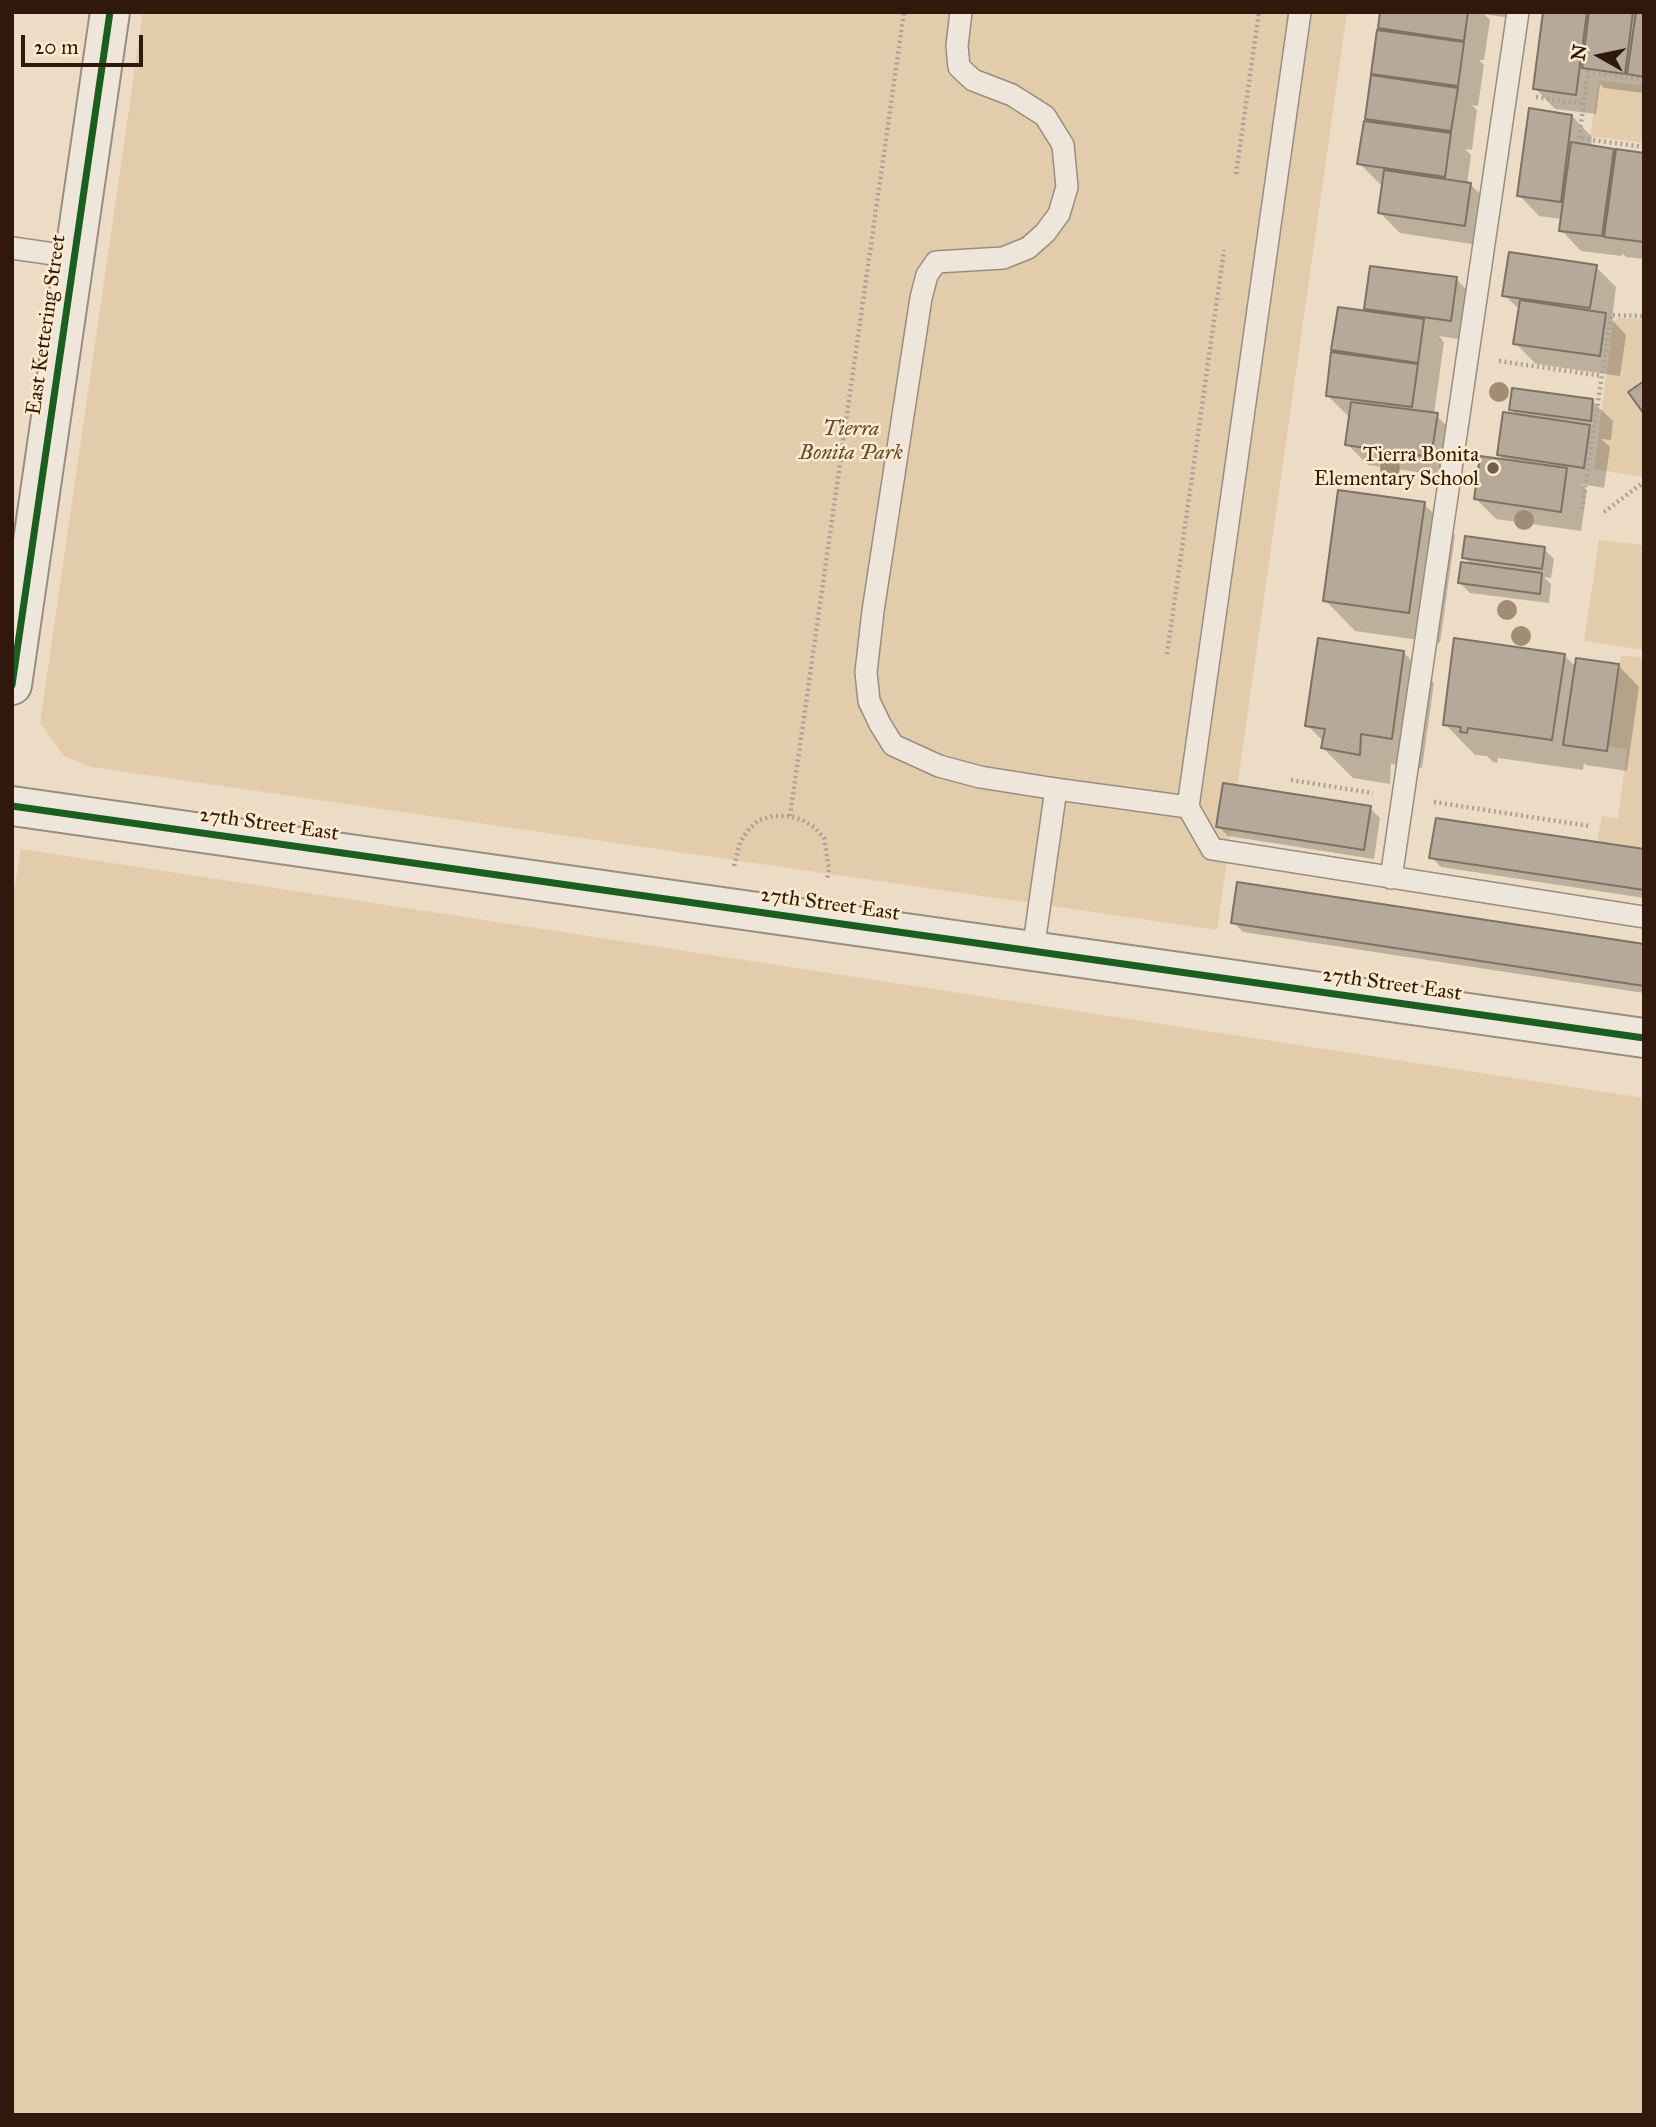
<!DOCTYPE html>
<html>
<head>
<meta charset="utf-8">
<style>
	body { margin:0 }
	#map { position:relative; width:1656px; height:2127px; overflow:hidden; background:#ecdcc5; font-family:"IM FELL Great Primer",serif }
	canvas { display:block }
	.frame { position:absolute; inset:0; border:14px solid #30190b; pointer-events:none }
	.north { position:absolute; left:1565px; top:21px; width:70px; height:70px; -webkit-text-stroke:5px #fdebcf; paint-order:stroke; rotate:279deg; font-size:19px; font-weight:700; line-height:28px; text-align:center; color:#30190b }
	.north::after { content:''; display:block; margin:auto; width:24px; height:32px; background:#30190b; clip-path:polygon(50% 0,100% 100%,50% 72%,0 100%) }
	.scale { position:absolute; left:21px; top:35px; width:122px; height:32px; box-sizing:border-box; border:4px solid #30190b; border-top:0; padding-left:9px; font-size:21px; line-height:24px; white-space:nowrap; color:#30190b; -webkit-text-stroke:5px #fdebcf; paint-order:stroke }
</style>
</head>
<body>
<div id="map">
<canvas width="1656" height="2127"></canvas>
<div class="frame"></div>
<div class="north">N</div>
<div class="scale">20 m</div>
</div>
<script>
const c = document.querySelector('canvas').getContext('2d');
c.lineJoin = 'round';
function fillPath(path, color) { c.fillStyle = color; c.fill(path, 'evenodd'); }
const toPath = rows => new Path2D(rows.map(r => 'M' + r).join(''));
function trace(path, color, width, dash) { c.strokeStyle = color; c.lineWidth = width; c.lineCap = dash ? 'butt' : 'round'; c.setLineDash(dash || []); c.stroke(path); }
function write(font, color, halo, rows, align = 'center') {
  c.font = font + ' "IM FELL Great Primer",serif'; c.lineWidth = 5; c.setLineDash([]); c.textBaseline = 'middle'; c.strokeStyle = halo; c.fillStyle = color; for (const [text, x, y, turn = 0] of rows) {
    c.save(); c.translate(x, y); c.rotate((+turn || 0) * Math.PI / 180); c.textAlign = isNaN(turn) ? turn : align; if (halo) c.strokeText(text, 0, 0); c.fillText(text, 0, 0); c.restore();
  }
}
const green = toPath([
	[143,12,1347,12,1217,930,91,767,64,756,40,723],
	[1599,80,1644,86,1644,143,1590,136],
	[1618,318,1644,319,1643,477,1594,469,1613,321],
	[1599,540,1644,545,1644,650,1584,641],
	[1621,655,1644,658,1644,849,1597,842,1602,816,1618,818,1627,750,1608,746],
	[21,849,1644,1098,1644,2115,12,2115,12,903]
]);
const shadow = toPath([
	[1382,12,1517,12,1516,19,1484,14,1490,20,1484,60,1479,60,1484,65,1478,106,1472,105,1477,110,1472,150,1465,149,1471,155,1467,184,1470,184,1491,205,1485,246,1400,233,1380,213,1384,185,1380,184,1359,163,1372,124,1367,118,1378,78,1373,73,1385,33,1379,27],
	[1545,12,1588,12,1591,15,1591,12,1644,12,1644,93,1604,88,1600,84,1596,114,1555,109,1535,88],
	[1572,116,1592,137,1591,147,1614,150,1617,154,1644,155,1644,259,1626,257,1622,253,1622,256,1581,251,1561,230,1562,219,1539,216,1519,195],
	[1596,267,1616,287,1612,320,1626,335,1620,376,1536,364,1515,343,1520,310,1504,295],
	[1456,279,1476,299,1471,341,1439,336,1444,342,1434,414,1457,435,1452,477,1368,465,1347,444,1351,416,1348,416,1327,395,1338,355,1333,349,1371,313,1366,309],
	[1592,401,1613,421,1611,440,1601,439,1610,447,1604,488,1581,484,1587,490,1581,531,1496,519,1475,498,1505,461,1499,455,1518,416,1511,409],
	[1424,504,1455,535,1440,643,1355,631,1325,600],
	[1544,549,1554,559,1551,578,1544,577,1551,584,1549,603,1470,593,1460,583,1472,565,1464,557],
	[1403,652,1434,683,1422,768,1391,764,1390,784,1353,778,1323,748,1324,742,1307,725],
	[1564,655,1577,668,1619,666,1639,687,1627,771,1586,765,1584,763,1583,770,1498,758,1497,763,1493,762,1487,756,1475,755,1445,724],
	[1370,808,1380,818,1374,859,1228,836,1218,826],
	[1644,851,1644,898,1441,867,1431,857],
	[1233,922,1644,945,1644,993,1243,932]
]);
const building = toPath([
	[1380,12,1468,12,1464,41,1378,28,1380,12],
	[1543,12,1587,12,1576,95,1533,89,1543,12],
	[1589,12,1633,12,1625,74,1582,68,1589,12],
	[1636,12,1644,12,1644,77,1627,74,1636,12],
	[1377,30,1464,42,1458,86,1371,74,1377,30],
	[1371,75,1458,88,1451,131,1365,119,1371,75],
	[1529,108,1572,115,1561,202,1517,196,1529,108],
	[1364,121,1451,133,1445,177,1357,164,1364,121],
	[1571,142,1614,149,1602,236,1559,231,1571,142],
	[1616,149,1644,153,1644,242,1604,237,1616,149],
	[1384,170,1471,183,1465,226,1378,213,1384,170],
	[1509,252,1597,265,1590,308,1502,296,1509,252],
	[1370,266,1457,277,1451,321,1364,309,1370,266],
	[1520,300,1606,313,1600,356,1513,344,1520,300],
	[1338,307,1424,319,1418,363,1331,350,1338,307],
	[1331,352,1418,364,1412,407,1326,396,1331,352],
	[1644,381,1644,414,1628,392,1644,381],
	[1512,388,1593,399,1591,421,1509,410,1512,388],
	[1351,402,1438,413,1431,457,1345,445,1351,402],
	[1503,412,1590,425,1584,468,1497,455,1503,412],
	[1480,456,1567,468,1561,512,1474,499,1480,456],
	[1338,490,1425,502,1409,613,1323,601,1338,490],
	[1465,536,1545,547,1542,569,1462,558,1465,536],
	[1461,562,1542,573,1540,594,1458,583,1461,562],
	[1318,638,1404,651,1392,739,1361,734,1360,755,1321,748,1325,729,1305,726,1318,638],
	[1454,638,1565,654,1552,740,1468,728,1467,733,1460,732,1461,727,1443,725,1454,638],
	[1576,658,1619,664,1607,751,1563,745,1576,658],
	[1223,783,1371,806,1364,850,1216,827,1223,783],
	[1436,818,1644,849,1644,890,1429,858,1436,818],
	[1237,882,1644,944,1644,986,1231,923,1237,882]
]);
const path = toPath([
	[1644,80,1588,72,1579,138,1644,147],
	[1536,97,1584,104],
	[1236,174,1259,12],
	[1499,361,1602,376],
	[1582,509,1611,315,1644,316],
	[1604,512,1644,482],
	[1167,654,1224,250],
	[1291,780,1373,793],
	[1434,802,1589,826],
	[790,816,904,12],
	[734,866,740,842,749,829,759,820,773,816,790,816,802,820,814,827,824,838,829,869,827,880]
]);
const lane = toPath([
	[961,12,957,46,959,67,973,80,1012,95,1045,116,1063,145,1067,187,1059,214,1045,233,1028,248,1003,258,936,262,927,275,921,298,873,611,866,672,869,701,880,724,893,745,939,766,980,777,1056,789,1188,807,1300,12],
	[12,248,75,257],
	[1188,807,1212,849,1644,917],
	[1391,878,1518,12],
	[1033,951,1056,789]
]);
const street = toPath([
	[12,685,110,12],
	[12,806,1644,1038]
]);
const cycleway = toPath([
	[12,685,110,12],
	[12,806,1644,1038]
]);
const trees = [
	[1499,392],
	[1390,468],
	[1524,520],
	[1507,610],
	[1521,636]
];
const markers = [
	[1493,468,7,"#725d4c"]
];
const streetNames = [
	["East Kettering Street",47,325,-82],
	["27th Street East",269,825,8],
	["27th Street East",830,905,8],
	["27th Street East",1392,985,8]
];
const parkNames = [
	["Tierra",851,430],
	["Bonita Park",851,454]
];
const poiNames = [
	["Tierra Bonita",1479,456],
	["Elementary School",1479,480]
];
fillPath(green, '#e2ccac');
fillPath(shadow, '#0003');
fillPath(building, '#b5a999');
trace(building, '#7e7265', 2);
trace(lane, '#988d7f', 24);
trace(street, '#988d7f', 42);
trace(path, '#a9a097', 4.5, [2, 3.5]);
trace(lane, '#eee6da', 21);
trace(street, '#eee6da', 38);
trace(cycleway, '#1b5e20', 7);
c.fillStyle = '#a18c76';
for (const [x, y] of trees) { c.beginPath(); c.arc(x, y, 10, 0, 2 * Math.PI); c.fill(); }
for (const [x, y, r, color] of markers) { const dot = new Path2D(); dot.arc(x, y, r, 0, 2 * Math.PI); c.fillStyle = color; c.fill(dot); trace(dot, '#fdebcf', 2.5); }
write('21px', '#30190b', '#fdebcf', streetNames);
write('italic 21px', '#634b35', '#fdebcf', parkNames);
write('21px', '#30190b', '#fdebcf', poiNames, 'right');
</script>
</body>
</html>
